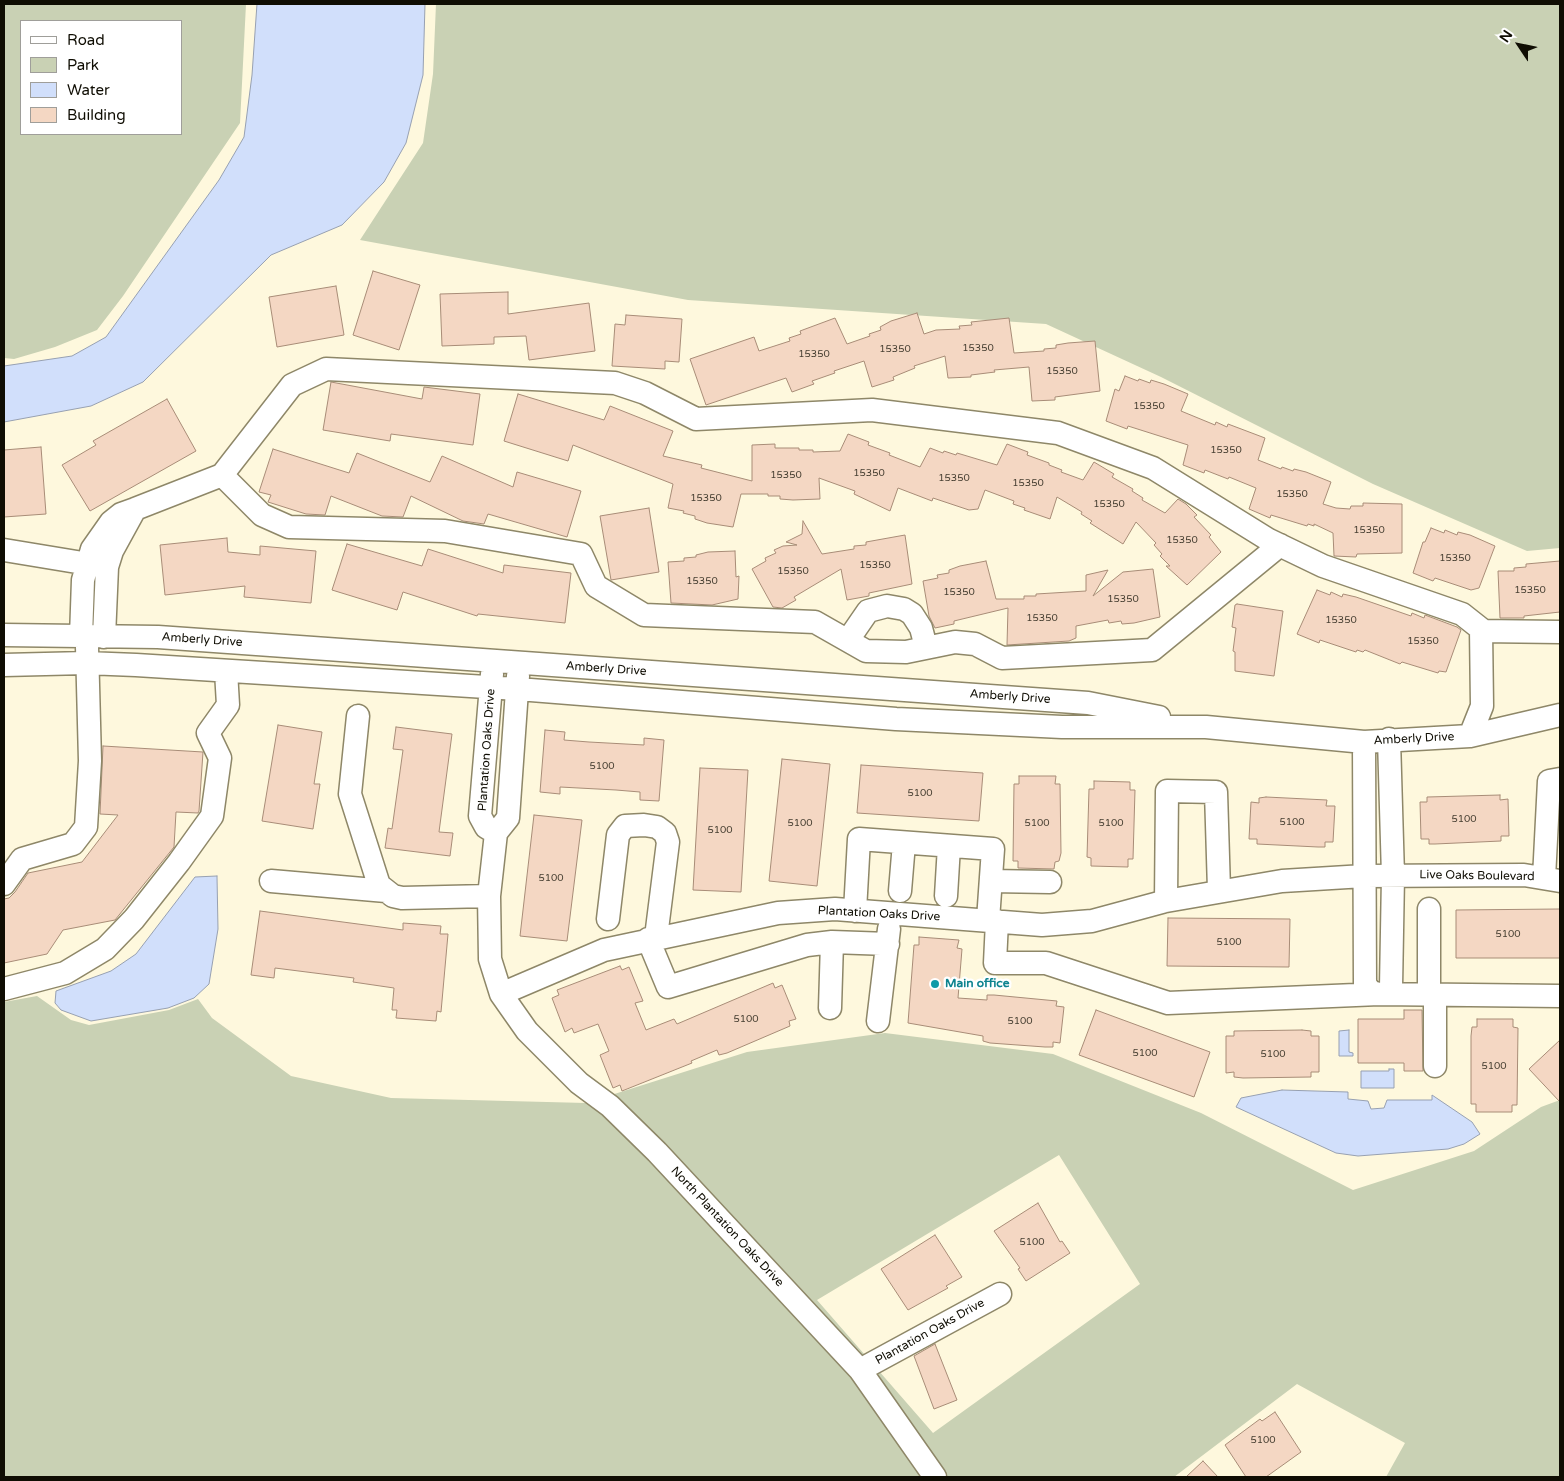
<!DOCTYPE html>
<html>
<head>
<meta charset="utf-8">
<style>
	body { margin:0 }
	#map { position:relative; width:1564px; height:1481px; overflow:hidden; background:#fef8dd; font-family:"Varela Round",sans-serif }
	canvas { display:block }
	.frame { position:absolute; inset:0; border:5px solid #0f0d03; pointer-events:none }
	.legend { position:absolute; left:20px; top:20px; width:162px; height:115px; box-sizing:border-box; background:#fff; border:1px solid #9f9e9a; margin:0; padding:6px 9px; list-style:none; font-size:15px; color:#0f0d03 }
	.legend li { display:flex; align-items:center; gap:10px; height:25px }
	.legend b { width:25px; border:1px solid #9f9e9a }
	.north { position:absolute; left:1494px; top:20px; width:50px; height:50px; -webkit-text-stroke:4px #fff; paint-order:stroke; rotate:304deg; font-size:14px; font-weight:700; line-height:20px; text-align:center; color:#0f0d03 }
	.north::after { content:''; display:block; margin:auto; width:18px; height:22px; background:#0f0d03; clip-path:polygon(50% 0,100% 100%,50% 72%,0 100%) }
</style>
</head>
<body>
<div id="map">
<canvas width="1564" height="1481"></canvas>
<div class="frame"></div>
<ul class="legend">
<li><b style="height:6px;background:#fff"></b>Road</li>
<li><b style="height:14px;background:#c9d1b4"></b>Park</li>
<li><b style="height:14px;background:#d1dffb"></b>Water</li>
<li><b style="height:14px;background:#f4d7c3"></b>Building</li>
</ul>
<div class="north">N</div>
</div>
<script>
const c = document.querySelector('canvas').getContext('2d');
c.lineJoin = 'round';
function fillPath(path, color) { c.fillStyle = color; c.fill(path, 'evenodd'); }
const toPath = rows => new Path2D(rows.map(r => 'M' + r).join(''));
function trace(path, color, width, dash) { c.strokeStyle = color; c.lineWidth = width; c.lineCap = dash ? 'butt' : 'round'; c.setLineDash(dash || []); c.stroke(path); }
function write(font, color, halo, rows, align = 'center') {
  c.font = font + ' "Varela Round",sans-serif'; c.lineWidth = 4.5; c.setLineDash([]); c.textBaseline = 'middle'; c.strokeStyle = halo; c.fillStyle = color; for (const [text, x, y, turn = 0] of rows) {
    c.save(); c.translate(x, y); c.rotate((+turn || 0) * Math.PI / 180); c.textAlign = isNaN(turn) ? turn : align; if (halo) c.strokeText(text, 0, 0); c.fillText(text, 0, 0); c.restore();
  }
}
const green = toPath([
	[4,4,246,4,240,123,123,296,97,330,55,347,14,359,4,358],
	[21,21,181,21,181,134,21,134],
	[436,4,1560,4,1560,548,1527,551,1373,484,1161,377,1046,324,688,300,360,240,423,143,433,74],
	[37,996,71,1020,89,1025,169,1010,198,999,212,1018,291,1076,391,1098,586,1103,747,1052,885,1033,1053,1054,1201,1113,1353,1190,1474,1151,1541,1107,1560,1100,1560,1477,1386,1477,1405,1443,1297,1384,1174,1477,4,1477,4,1002],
	[1059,1155,1140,1284,933,1433,817,1300]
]);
const water = toPath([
	[257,4,425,4,423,75,406,143,384,182,342,225,271,255,143,382,91,406,4,422,4,366,72,356,106,337,219,180,244,137,252,75,257,4],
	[217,876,218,929,209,984,194,998,168,1008,91,1021,61,1010,55,1003,56,991,111,971,136,954,195,877,217,876],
	[1349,1030,1349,1052,1353,1053,1353,1056,1339,1056,1339,1031,1349,1030],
	[1389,1069,1394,1069,1394,1088,1361,1088,1361,1071,1389,1071,1389,1069],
	[1282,1090,1348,1092,1348,1099,1368,1101,1371,1109,1384,1108,1387,1100,1432,1100,1432,1095,1472,1122,1480,1134,1464,1144,1448,1149,1358,1156,1336,1153,1236,1107,1241,1098,1282,1090]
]);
const building = toPath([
	[373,271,420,285,399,350,353,335,373,271],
	[336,286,344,335,277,347,269,297,336,286],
	[508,292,508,314,589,303,595,351,529,360,526,336,494,337,494,344,442,346,440,294,508,292],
	[917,313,924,334,936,330,960,329,959,326,972,325,971,322,1009,318,1014,353,1044,351,1044,349,1056,348,1056,345,1068,343,1095,341,1100,391,1055,397,1055,400,1032,401,1029,367,994,370,995,372,971,375,971,377,948,378,945,356,914,366,915,368,893,377,894,380,872,387,864,361,834,371,835,373,812,381,814,384,792,392,786,378,706,405,690,359,754,337,759,351,790,341,789,338,801,334,800,331,835,318,847,344,870,336,869,334,881,330,880,327,891,321,917,313],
	[626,315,682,319,679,362,665,361,665,369,612,366,615,324,625,325,626,315],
	[1125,376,1138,381,1139,379,1150,383,1151,380,1164,384,1188,394,1181,411,1215,425,1216,422,1227,427,1228,424,1265,438,1258,460,1281,469,1282,467,1293,471,1294,469,1306,472,1331,482,1323,504,1336,508,1350,509,1351,506,1363,506,1363,503,1402,504,1402,553,1357,554,1356,557,1334,556,1333,533,1314,524,1314,526,1308,524,1307,526,1271,515,1270,518,1249,509,1256,488,1229,477,1228,479,1205,470,1204,473,1183,465,1188,445,1128,426,1127,429,1106,421,1115,389,1119,391,1125,376],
	[331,382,422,399,424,387,480,394,473,445,391,434,390,441,323,430,331,382],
	[518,394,604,420,610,406,673,431,663,456,702,465,701,468,752,481,752,445,775,444,775,448,799,448,799,450,813,450,813,452,840,451,848,434,869,442,868,445,890,453,889,455,920,467,930,448,943,453,944,451,956,455,957,453,997,465,1007,444,1028,452,1027,455,1049,463,1049,465,1062,470,1061,472,1083,480,1094,462,1114,474,1112,477,1133,489,1132,491,1143,498,1142,500,1165,513,1178,499,1186,504,1197,515,1194,517,1211,535,1209,537,1221,552,1187,585,1166,566,1170,566,1160,556,1162,554,1154,545,1156,543,1136,522,1123,544,1090,523,1092,521,1081,514,1082,512,1057,497,1050,519,1024,510,1025,508,1013,504,1014,501,985,490,978,509,969,510,933,498,932,501,898,488,890,511,854,494,855,491,819,478,820,499,793,500,780,499,780,496,768,496,768,494,741,494,733,527,707,523,695,519,695,516,683,513,684,511,668,508,673,484,573,445,568,461,504,441,518,394],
	[167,399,196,451,90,511,62,465,96,445,93,441,167,399],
	[41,447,46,514,4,517,4,450,41,447],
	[273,449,349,473,357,453,430,482,442,456,513,487,517,472,581,491,567,537,488,514,484,524,463,521,411,496,403,517,382,516,331,496,325,515,306,514,268,502,271,495,259,492,273,449],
	[649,508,659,572,611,580,600,516,649,508],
	[803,521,822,554,854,549,854,546,866,545,866,542,905,535,912,584,869,593,869,596,847,600,841,569,794,597,796,600,782,608,773,607,752,569,766,561,765,558,776,553,774,550,783,546,797,545,786,542,802,534,803,521],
	[1431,528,1444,533,1445,530,1457,535,1458,532,1470,535,1495,546,1479,588,1471,590,1435,578,1433,581,1413,573,1423,542,1425,542,1431,528],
	[227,538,228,552,260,555,260,546,316,551,311,603,244,597,245,586,165,595,160,545,227,538],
	[347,544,422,566,428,549,503,573,504,565,571,573,565,623,478,614,477,616,403,592,397,610,332,590,347,544],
	[735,551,736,577,739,576,738,599,712,605,671,603,668,562,684,561,684,558,696,557,696,555,708,552,735,551],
	[986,561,996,599,1024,599,1024,596,1036,596,1036,594,1086,591,1086,575,1108,570,1093,596,1123,572,1153,569,1160,617,1134,623,1122,624,1121,621,1109,623,1108,620,1076,626,1076,638,1069,641,1007,645,1008,608,954,621,954,624,935,628,929,616,923,581,938,578,937,575,949,573,949,570,960,566,986,561],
	[1560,561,1560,612,1524,616,1524,618,1500,618,1498,571,1514,571,1514,568,1526,567,1526,564,1560,561],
	[1317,590,1330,595,1331,592,1342,597,1343,594,1356,597,1411,616,1412,613,1424,618,1425,615,1457,627,1461,630,1446,672,1439,671,1438,673,1402,662,1400,664,1365,650,1363,652,1357,650,1356,652,1320,640,1319,643,1297,634,1317,590],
	[1237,604,1283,611,1274,676,1235,671,1235,652,1233,651,1236,628,1232,627,1235,605,1237,604],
	[278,725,322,732,314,784,320,784,313,829,262,821,278,725],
	[396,727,452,734,439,832,453,833,450,856,385,848,388,828,392,829,403,750,393,749,396,727],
	[545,730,565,732,564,740,589,742,644,745,644,738,664,740,659,801,640,800,640,792,616,790,560,787,560,794,540,792,545,730],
	[103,746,203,752,199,811,198,813,176,812,174,847,115,920,63,930,47,954,4,963,4,899,9,898,15,892,28,873,82,862,118,815,100,814,103,746],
	[782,759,830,764,817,886,769,881,782,759],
	[861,765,983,773,979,821,857,813,861,765],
	[700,768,748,770,741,892,693,890,700,768],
	[1019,776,1056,776,1055,784,1060,784,1061,853,1059,861,1055,862,1054,869,1018,868,1018,861,1013,861,1014,784,1019,784,1019,776],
	[1094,781,1130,782,1130,790,1135,790,1133,859,1128,859,1128,867,1091,866,1091,858,1087,857,1089,789,1094,789,1094,781],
	[1500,795,1500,800,1508,799,1509,836,1501,836,1501,841,1435,844,1429,844,1429,839,1421,839,1420,802,1427,802,1427,797,1500,795],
	[1266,797,1327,800,1326,806,1335,806,1333,842,1325,842,1325,847,1318,847,1257,844,1257,839,1249,839,1251,802,1259,803,1259,798,1266,797],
	[534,815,582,820,567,941,520,936,534,815],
	[1560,909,1560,958,1456,958,1456,910,1560,909],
	[260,911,403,930,403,923,441,926,440,934,448,934,441,1012,437,1011,436,1021,396,1018,397,1010,392,1010,394,988,353,982,354,978,275,968,274,978,251,975,260,911],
	[1168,918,1290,919,1289,967,1167,966,1168,918],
	[919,937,959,940,957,948,962,949,958,998,987,1000,987,995,994,995,1057,1001,1056,1006,1064,1007,1060,1043,1053,1042,1053,1047,1045,1047,990,1043,983,1041,983,1036,908,1023,914,945,919,945,919,937],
	[620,966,622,970,629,967,643,1001,635,1003,646,1030,674,1019,677,1024,773,983,775,988,782,985,796,1019,789,1021,790,1026,727,1053,719,1055,717,1050,691,1061,692,1063,622,1091,620,1085,613,1088,600,1055,609,1051,598,1024,574,1033,572,1028,565,1032,552,998,559,995,557,990,620,966],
	[1096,1010,1210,1052,1194,1097,1079,1055,1096,1010],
	[1404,1010,1422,1010,1423,1071,1404,1071,1404,1063,1358,1063,1358,1019,1404,1019,1404,1010],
	[1477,1019,1513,1019,1513,1027,1518,1028,1517,1105,1512,1105,1512,1112,1476,1112,1476,1104,1471,1104,1471,1036,1472,1027,1477,1027,1477,1019],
	[1302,1030,1311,1031,1311,1036,1319,1036,1319,1072,1311,1072,1311,1077,1243,1078,1234,1077,1234,1072,1226,1073,1226,1036,1234,1036,1234,1031,1302,1030],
	[1560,1040,1560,1102,1529,1069,1560,1040],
	[1038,1203,1060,1242,1062,1241,1070,1253,1026,1281,1018,1269,1020,1268,994,1231,1038,1203],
	[935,1235,962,1277,946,1286,948,1288,908,1310,881,1269,935,1235],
	[935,1344,957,1400,934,1409,914,1356,935,1344],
	[1275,1412,1301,1452,1266,1477,1246,1477,1225,1445,1260,1419,1262,1421,1275,1412],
	[1203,1461,1218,1477,1186,1477,1203,1461]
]);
const minor = toPath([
	[222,475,262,515,289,527,445,531,581,554,596,586,644,615,815,622,866,651,906,652,955,642,975,644,1002,658,1152,650,1280,545],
	[135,509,222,475,292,385,326,369,615,383,645,393,696,419,872,410,1058,433,1153,468,1269,540,1323,566,1462,614,1481,629,1482,706,1470,736],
	[4,550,101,566],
	[1481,631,1560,632],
	[4,635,158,637,1088,703,1159,717],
	[81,637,83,580,92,549,111,522,121,514,135,509,112,551,107,567,104,637],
	[848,640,868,611,887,606,904,609,912,614,921,628,926,647],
	[4,665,86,663,136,665,518,689,896,719,1062,727,1206,727,1364,742,1470,736,1560,715],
	[492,674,480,816,486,827,496,833],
	[518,676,508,818,496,833,489,896,490,959,501,994,527,1031,579,1083,610,1106,657,1152,860,1370,935,1477],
	[358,716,350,794,379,885,393,896,402,898,489,896],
	[1364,742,1365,984,1371,992,1379,994,1386,993,1391,987,1393,876,1389,739],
	[1544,878,1549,781,1560,779],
	[271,881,386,891],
	[991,881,1050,882],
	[4,884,22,859,73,844,86,827,90,761,87,647],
	[900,891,904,843],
	[946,896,949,846],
	[1166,901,1167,791,1216,792,1219,890],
	[1429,909,1429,995],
	[855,911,859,839,993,849,988,920],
	[608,919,618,835,625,826,644,825,657,827,665,833,668,842,656,937],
	[997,921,995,963,1046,963,1168,1003,1379,994,1560,996],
	[648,939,668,987,807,945,832,942,888,944],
	[4,989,65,973,105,949,134,919,179,862,212,816,220,758,208,733,228,705,226,671],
	[501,994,604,950,778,913,835,909,1042,925,1092,921,1166,901,1282,881,1364,876,1524,875,1560,881],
	[830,1008,832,942],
	[878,1021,889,929],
	[1435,1066,1435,995],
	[860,1370,1000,1294]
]);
const markers = [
	[935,984,5,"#0f9aa8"]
];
const numberNames = [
	["15350",978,348],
	["15350",895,349],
	["15350",814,354],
	["15350",1062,371],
	["15350",1149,406],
	["15350",1226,450],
	["15350",869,473],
	["15350",786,475],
	["15350",954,478],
	["15350",1028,483],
	["15350",1292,494],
	["15350",706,498],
	["15350",1109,504],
	["15350",1369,530],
	["15350",1182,540],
	["15350",1455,558],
	["15350",875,565],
	["15350",793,571],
	["15350",702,581],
	["15350",1530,590],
	["15350",959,592],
	["15350",1123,599],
	["15350",1042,618],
	["15350",1341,620],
	["15350",1423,641],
	["5100",602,766],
	["5100",920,793],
	["5100",1464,819],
	["5100",1292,822],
	["5100",800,823],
	["5100",1037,823],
	["5100",1111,823],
	["5100",720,830],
	["5100",551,878],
	["5100",1508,934],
	["5100",1229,942],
	["5100",746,1019],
	["5100",1020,1021],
	["5100",1145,1053],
	["5100",1273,1054],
	["5100",1494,1066],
	["5100",1032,1242],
	["5100",1263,1440]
];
const streetNames = [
	["Amberly Drive",202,640,4],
	["Amberly Drive",606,669,4],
	["Amberly Drive",1010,697,4],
	["Amberly Drive",1414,739,-3],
	["Plantation Oaks Drive",487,750,-86],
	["Live Oaks Boulevard",1477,876,1],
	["Plantation Oaks Drive",879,914,3],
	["North Plantation Oaks Drive",727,1227,47],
	["Plantation Oaks Drive",930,1332,-29]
];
const cultureNames = [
	["Main office",945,984]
];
fillPath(green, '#c9d1b4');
fillPath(water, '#d1dffb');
trace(water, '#97a0b1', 1);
fillPath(building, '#f4d7c3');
trace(building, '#a88c77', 1);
trace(minor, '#8e8768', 25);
trace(minor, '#fff', 22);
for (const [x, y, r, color] of markers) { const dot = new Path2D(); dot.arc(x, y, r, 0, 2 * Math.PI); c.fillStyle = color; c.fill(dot); trace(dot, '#fff', 2); }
write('10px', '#484033', null, numberNames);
write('12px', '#0f0d03', '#fff', streetNames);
write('bold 12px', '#0d838f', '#fff', cultureNames, 'left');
</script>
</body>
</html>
